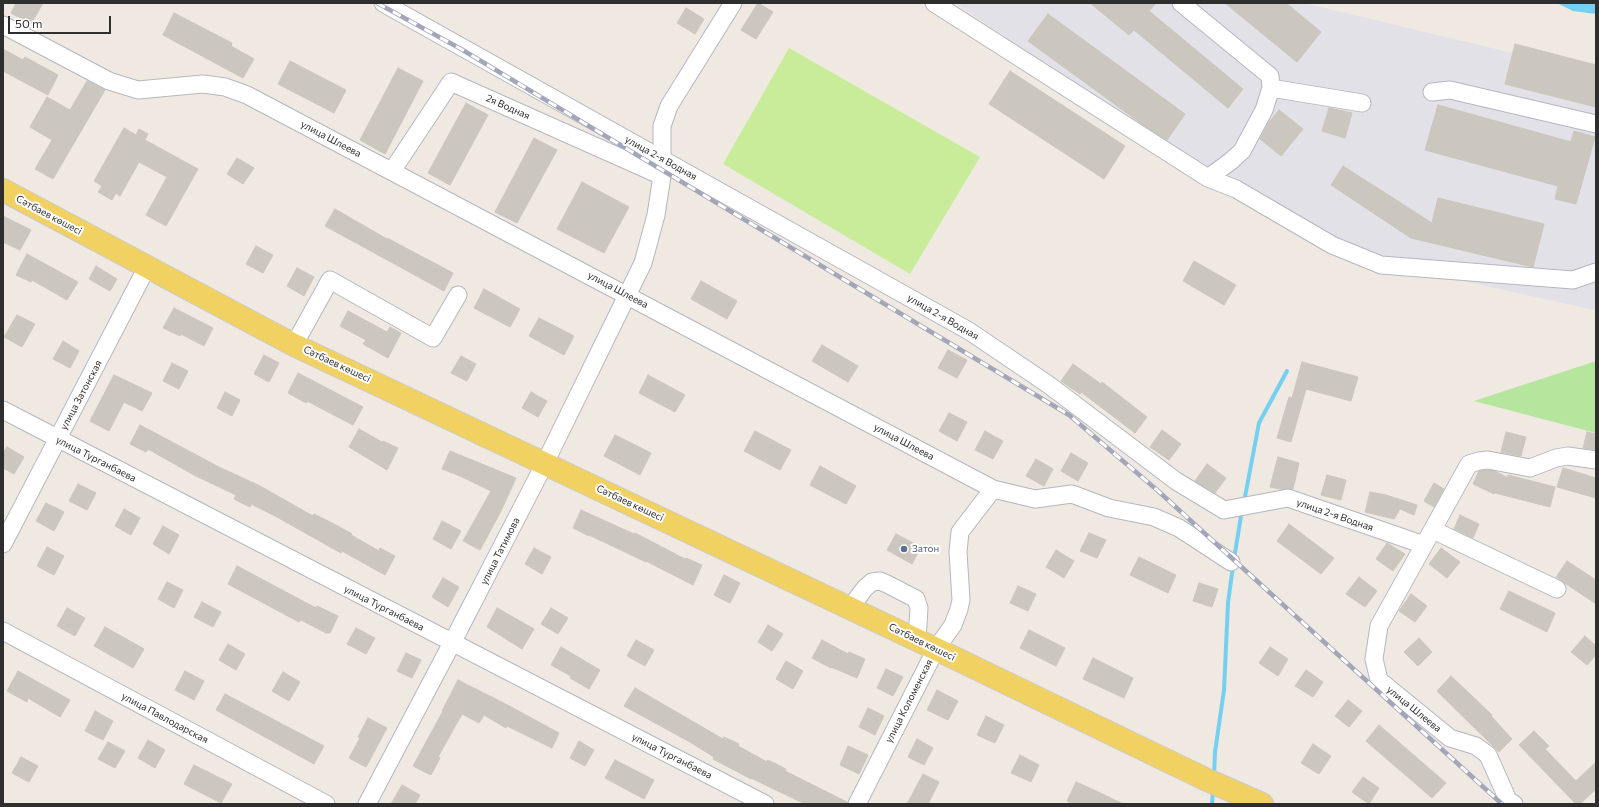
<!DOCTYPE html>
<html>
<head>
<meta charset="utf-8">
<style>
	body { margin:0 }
	#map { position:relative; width:1599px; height:807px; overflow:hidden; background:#efe9e1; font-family:Commissioner,sans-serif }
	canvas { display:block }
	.frame { position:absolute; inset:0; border:4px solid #2e2e2e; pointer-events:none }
	.scale { position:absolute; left:8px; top:16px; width:103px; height:18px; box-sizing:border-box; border:2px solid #2e2e2e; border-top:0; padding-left:5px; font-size:12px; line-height:14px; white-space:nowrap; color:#2e2e2e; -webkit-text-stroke:3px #fff; paint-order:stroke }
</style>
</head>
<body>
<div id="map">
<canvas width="1599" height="807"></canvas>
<div class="frame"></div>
<div class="scale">50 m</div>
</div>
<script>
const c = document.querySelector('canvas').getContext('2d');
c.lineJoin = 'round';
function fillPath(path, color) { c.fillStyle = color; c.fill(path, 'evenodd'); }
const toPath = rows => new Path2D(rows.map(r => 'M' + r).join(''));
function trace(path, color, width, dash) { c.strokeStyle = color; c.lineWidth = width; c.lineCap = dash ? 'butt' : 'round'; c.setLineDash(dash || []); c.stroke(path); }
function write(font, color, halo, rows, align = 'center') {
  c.font = font + ' Commissioner,sans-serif'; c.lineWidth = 4; c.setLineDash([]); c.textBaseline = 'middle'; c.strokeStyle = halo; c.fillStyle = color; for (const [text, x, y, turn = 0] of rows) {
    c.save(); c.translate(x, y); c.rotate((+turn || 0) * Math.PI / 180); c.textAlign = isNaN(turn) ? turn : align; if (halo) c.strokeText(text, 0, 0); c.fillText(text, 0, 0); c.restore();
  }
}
const industrial = toPath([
	[955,3,1304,3,1596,73,1596,301,1594,310,1319,249]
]);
const green = toPath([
	[1596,361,1596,433,1474,401]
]);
const pitch = toPath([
	[789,48,980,157,910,274,723,164]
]);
const water = toPath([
	[1557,3,1596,3,1596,14,1573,11]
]);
const stream = toPath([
	[1244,502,1259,423,1287,371],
	[1234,559,1242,510],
	[1214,776,1215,752,1224,690,1228,603,1233,566],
	[1212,804,1213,791]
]);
const building = toPath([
	[16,3,43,3,31,24,11,13,16,3],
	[758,3,773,12,756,39,741,30,758,3],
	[1090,3,1156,3,1149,11,1243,89,1228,108,1134,30,1129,35,1090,3],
	[1225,3,1286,3,1321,32,1297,62,1225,3],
	[686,8,704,19,695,34,677,23,686,8],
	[174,13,232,43,231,46,254,59,243,78,163,35,174,13],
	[1048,14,1185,114,1167,140,1142,124,1028,41,1048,14],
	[1515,44,1596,65,1596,107,1505,84,1515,44],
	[3,49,23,60,25,57,58,75,48,95,3,71,3,49],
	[290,61,346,90,334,113,278,84,290,61],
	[398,68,423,81,385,154,360,140,398,68],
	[1010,71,1125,146,1104,179,989,104,1010,71],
	[87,81,105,90,53,179,35,169,52,140,30,127,47,97,70,110,87,81],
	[466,103,488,115,450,185,428,173,466,103],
	[1438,105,1571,142,1574,131,1595,137,1576,204,1555,199,1558,186,1425,150,1438,105],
	[1329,108,1352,113,1345,138,1322,131,1329,108],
	[1279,110,1303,129,1281,156,1260,139,1269,122,1279,110],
	[124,128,136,135,139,129,148,134,145,140,198,169,166,226,146,215,167,177,139,162,120,196,116,193,112,200,98,192,102,186,94,181,124,128],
	[534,138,557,150,517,223,495,212,534,138],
	[237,158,254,168,243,184,227,174,237,158],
	[1343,166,1432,223,1438,198,1544,224,1533,267,1411,238,1331,185,1343,166],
	[582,182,629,207,604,253,557,229,582,182],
	[335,209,387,239,387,238,453,273,444,291,325,226,335,209],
	[3,216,31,230,20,250,3,242,3,216],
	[256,246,273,255,263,273,246,264,256,246],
	[27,254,78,282,67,300,32,280,31,282,16,275,27,254],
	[1194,261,1236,285,1224,305,1183,281,1194,261],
	[96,266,117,279,110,291,89,279,96,266],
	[297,268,314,277,304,296,287,286,297,268],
	[701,281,737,301,727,319,691,299,701,281],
	[484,289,520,309,510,327,474,308,484,289],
	[174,308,213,328,204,346,181,334,180,336,163,328,174,308],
	[348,311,387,332,390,327,401,333,388,358,363,344,366,340,340,326,348,311],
	[17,315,35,324,22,347,4,337,17,315],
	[539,318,574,336,564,355,529,336,539,318],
	[63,341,79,351,70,368,53,359,63,341],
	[822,345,858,366,848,382,812,361,822,345],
	[948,350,967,360,957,378,938,368,948,350],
	[264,355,279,363,269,382,254,374,264,355],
	[461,356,476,364,467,381,451,373,461,356],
	[1302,362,1358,377,1351,401,1306,389,1291,442,1277,438,1289,397,1292,398,1302,362],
	[172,363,188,371,179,389,163,381,172,363],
	[1073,364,1101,384,1102,382,1147,417,1135,433,1081,392,1080,394,1061,381,1073,364],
	[298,373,363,407,353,425,307,401,306,403,288,393,298,373],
	[114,375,152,393,142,411,124,402,109,431,90,421,114,375],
	[648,375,685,395,675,412,639,393,648,375],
	[225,392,240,400,232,416,217,408,225,392],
	[531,392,547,401,538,417,522,408,531,392],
	[949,413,967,422,957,441,939,431,949,413],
	[140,425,219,467,260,486,313,516,314,514,336,525,352,534,351,535,379,551,380,548,395,556,385,575,342,551,341,553,275,516,251,504,250,507,234,499,236,495,194,475,148,449,146,452,130,444,140,425],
	[359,429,382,442,383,441,398,448,387,470,349,447,359,429],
	[1162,430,1181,444,1169,460,1150,447,1162,430],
	[755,431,791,450,780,470,744,451,755,431],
	[985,431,1003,441,993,459,975,450,985,431],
	[1506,432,1526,437,1521,456,1501,452,1506,432],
	[1587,432,1596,434,1596,450,1583,448,1587,432],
	[615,435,651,453,640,475,604,456,615,435],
	[7,447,24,457,14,474,3,468,3,453,7,447],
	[450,451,516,478,501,511,480,550,463,541,491,491,460,476,442,469,450,451],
	[1071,453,1088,463,1078,481,1061,471,1071,453],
	[1278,457,1299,463,1293,489,1280,489,1270,487,1278,457],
	[1036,459,1053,469,1044,486,1026,476,1036,459],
	[1207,464,1226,478,1215,493,1195,481,1207,464],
	[820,466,856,486,846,504,810,485,820,466],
	[1563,468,1596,478,1596,498,1557,487,1563,468],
	[1488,470,1495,471,1508,478,1508,475,1555,487,1550,507,1495,493,1494,494,1473,484,1479,471,1488,470],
	[1327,475,1346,480,1341,500,1321,495,1327,475],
	[1434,483,1444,489,1434,507,1424,501,1434,483],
	[78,484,96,493,87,510,69,501,78,484],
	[1370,492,1386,495,1417,505,1414,515,1400,509,1394,519,1365,512,1370,492],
	[46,503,64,512,54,531,36,521,46,503],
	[124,509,140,518,131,535,115,526,124,509],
	[581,510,634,534,635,533,685,559,686,558,702,565,693,585,646,561,646,562,589,535,589,536,573,528,581,510],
	[1460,515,1479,524,1473,538,1454,529,1460,515],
	[442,521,461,531,451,549,433,539,442,521],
	[1289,524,1334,558,1321,574,1277,541,1289,524],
	[163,526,179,535,169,554,153,544,163,526],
	[1089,533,1106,540,1097,558,1080,551,1089,533],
	[896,534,921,547,912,564,887,550,896,534],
	[1387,543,1405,554,1393,571,1376,559,1387,543],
	[47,547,64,556,54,575,37,566,47,547],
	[534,548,551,557,542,574,525,564,534,548],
	[1441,548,1460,562,1447,578,1429,564,1441,548],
	[1056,550,1074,561,1064,578,1046,567,1056,550],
	[1139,557,1176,575,1168,593,1130,575,1139,557],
	[1567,561,1596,580,1596,604,1556,577,1567,561],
	[237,566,316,608,317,606,338,616,330,633,326,633,301,620,299,622,228,584,237,566],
	[724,575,740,583,730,603,714,595,724,575],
	[1359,577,1377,591,1365,607,1346,594,1359,577],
	[443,578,459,587,448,607,432,597,443,578],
	[167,582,183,590,174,608,158,599,167,582],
	[1199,583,1218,589,1212,607,1193,601,1199,583],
	[1018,586,1036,594,1028,611,1010,603,1018,586],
	[1509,591,1555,613,1547,632,1500,609,1509,591],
	[1411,594,1427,606,1415,622,1399,611,1411,594],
	[202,602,221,612,213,627,194,617,202,602],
	[67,608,85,618,75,636,57,626,67,608],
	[497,608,534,629,522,649,487,627,497,608],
	[551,608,568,618,558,634,541,624,551,608],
	[768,625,783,634,772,651,758,642,768,625],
	[105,627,144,649,133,668,94,646,105,627],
	[356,628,375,638,366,654,347,644,356,628],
	[1029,630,1065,648,1056,666,1020,648,1029,630],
	[1585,636,1596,646,1596,655,1587,665,1571,652,1585,636],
	[1419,638,1432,652,1418,666,1404,652,1419,638],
	[636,640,654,650,645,666,627,656,636,640],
	[822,640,848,654,849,652,865,659,857,678,831,667,831,668,812,658,822,640],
	[228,644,245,654,236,670,219,660,228,644],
	[561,647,600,670,589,689,570,678,571,676,551,665,561,647],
	[1270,647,1288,659,1278,676,1259,663,1270,647],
	[406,653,421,660,412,678,397,671,406,653],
	[1093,658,1133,678,1124,698,1083,679,1093,658],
	[786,661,803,671,793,689,776,679,786,661],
	[886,669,903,677,893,696,877,688,886,669],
	[1306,670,1323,682,1313,697,1295,686,1306,670],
	[18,671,70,700,60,717,28,698,27,702,7,691,18,671],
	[185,671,204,681,194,700,175,690,185,671],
	[283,672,300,682,289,701,272,691,283,672],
	[1451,676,1492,715,1491,716,1512,739,1499,752,1437,691,1451,676],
	[458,680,500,701,559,733,552,748,507,726,506,728,484,715,479,723,462,714,438,757,440,758,431,775,413,766,443,711,442,711,458,680],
	[635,688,723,739,724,737,739,744,738,746,767,762,768,760,786,769,785,771,847,802,847,804,805,804,751,778,751,779,713,759,714,757,690,742,624,706,635,688],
	[937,690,958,701,948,720,927,710,937,690],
	[225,694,324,746,314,764,216,710,225,694],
	[1348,700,1362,711,1349,727,1335,716,1348,700],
	[868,708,884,716,875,735,859,727,868,708],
	[95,711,113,721,103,740,85,731,95,711],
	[986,716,1004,725,995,743,977,735,986,716],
	[368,718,387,728,366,767,349,758,360,738,358,737,368,718],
	[1379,725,1446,783,1432,798,1366,741,1379,725],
	[1534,731,1549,746,1545,749,1576,781,1596,762,1596,789,1580,804,1576,804,1519,745,1534,731],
	[917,739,933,748,924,765,908,757,917,739],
	[148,740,165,750,155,768,138,758,148,740],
	[579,741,594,750,585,766,570,758,579,741],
	[108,742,125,751,115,768,98,759,108,742],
	[1313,744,1331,756,1319,774,1301,763,1313,744],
	[848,746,868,755,859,774,840,765,848,746],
	[1020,755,1039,765,1031,782,1011,773,1020,755],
	[21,757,38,766,29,782,12,773,21,757],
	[615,760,654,780,644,799,605,778,615,760],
	[194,765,232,784,221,803,184,784,194,765],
	[923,774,939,782,928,804,907,804,923,774],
	[1363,777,1379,788,1369,804,1352,792,1363,777],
	[1076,782,1090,788,1123,804,1074,804,1067,801,1076,782],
	[402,785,420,795,415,804,391,804,402,785]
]);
const minor = toPath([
	[383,3,969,331,1049,385,1176,481,1224,510,1288,498,1424,545,1469,464,1479,461,1488,460,1530,468,1556,458,1568,456,1596,460],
	[934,3,1208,178,1236,189,1332,245,1381,265,1573,280,1596,272],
	[1181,3,1270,76,1271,88,1264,110,1242,151,1231,161,1208,178],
	[3,25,109,81,138,90,203,84,225,87,247,95,993,489,1035,499,1072,494,1109,508,1154,517,1179,528,1231,562],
	[1271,88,1362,103],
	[1432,92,1450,90,1596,124],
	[392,171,451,82,662,176],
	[294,345,330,280,433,338,458,295],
	[3,410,765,804],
	[1433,530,1557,589],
	[3,544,147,267],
	[1424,545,1379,626,1374,659,1379,680,1450,738,1476,746,1488,755,1508,800,1514,804],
	[850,608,865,588,872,582,880,581,887,584,916,599,919,608,917,640],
	[3,631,326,804],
	[367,804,452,643,545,463,643,263,656,215,662,176,662,126,669,106,733,3],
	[857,804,936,649,953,625,959,609,961,600,958,552,960,532,993,489]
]);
const major = toPath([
	[3,190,294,345,936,649,1205,779,1262,804]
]);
const rail = toPath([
	[377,3,461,49,1069,415,1157,490,1502,804]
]);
const markers = [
	[904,549,4,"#5c6f8a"]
];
const streetNames = [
	["2я Водная",508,107,24],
	["улица Шлеева",331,139,28],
	["улица 2-я Водная",661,158,29],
	["Сәтбаев көшесі",49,215,28],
	["улица Шлеева",618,290,28],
	["улица 2-я Водная",943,317,30],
	["Сәтбаев көшесі",337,364,25],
	["улица Затонская",81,395,-62],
	["улица Шлеева",904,442,28],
	["улица Турганбаева",96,459,27],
	["Сәтбаев көшесі",630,503,25],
	["улица 2-я Водная",1335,515,19],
	["улица Татимова",500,551,-63],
	["улица Турганбаева",384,608,27],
	["Сәтбаев көшесі",922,642,26],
	["улица Коломенская",909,701,-63],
	["улица Шлеева",1414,709,39],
	["улица Павлодарская",165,718,28],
	["улица Турганбаева",672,756,27]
];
const serviceNames = [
	["Затон",912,549]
];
fillPath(industrial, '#e3e1e8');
fillPath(green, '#b6e59e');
fillPath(pitch, '#c9ec9a');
fillPath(water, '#75cff0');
trace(stream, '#75cff0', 4);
fillPath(building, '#cbc7bf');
trace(building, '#cbc5ba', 1);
trace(minor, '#b4b7c1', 19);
trace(major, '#c9c9c9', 24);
trace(minor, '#fff', 17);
trace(major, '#f2d163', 22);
trace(rail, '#a3a6b8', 4.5);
trace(rail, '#fff', 3, [9]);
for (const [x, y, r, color] of markers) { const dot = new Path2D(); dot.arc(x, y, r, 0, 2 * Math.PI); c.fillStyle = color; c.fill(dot); trace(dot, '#fff', 1.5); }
write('10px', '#2e2e2e', '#fff', streetNames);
write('10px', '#4e5e75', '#fff', serviceNames, 'left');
</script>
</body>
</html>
